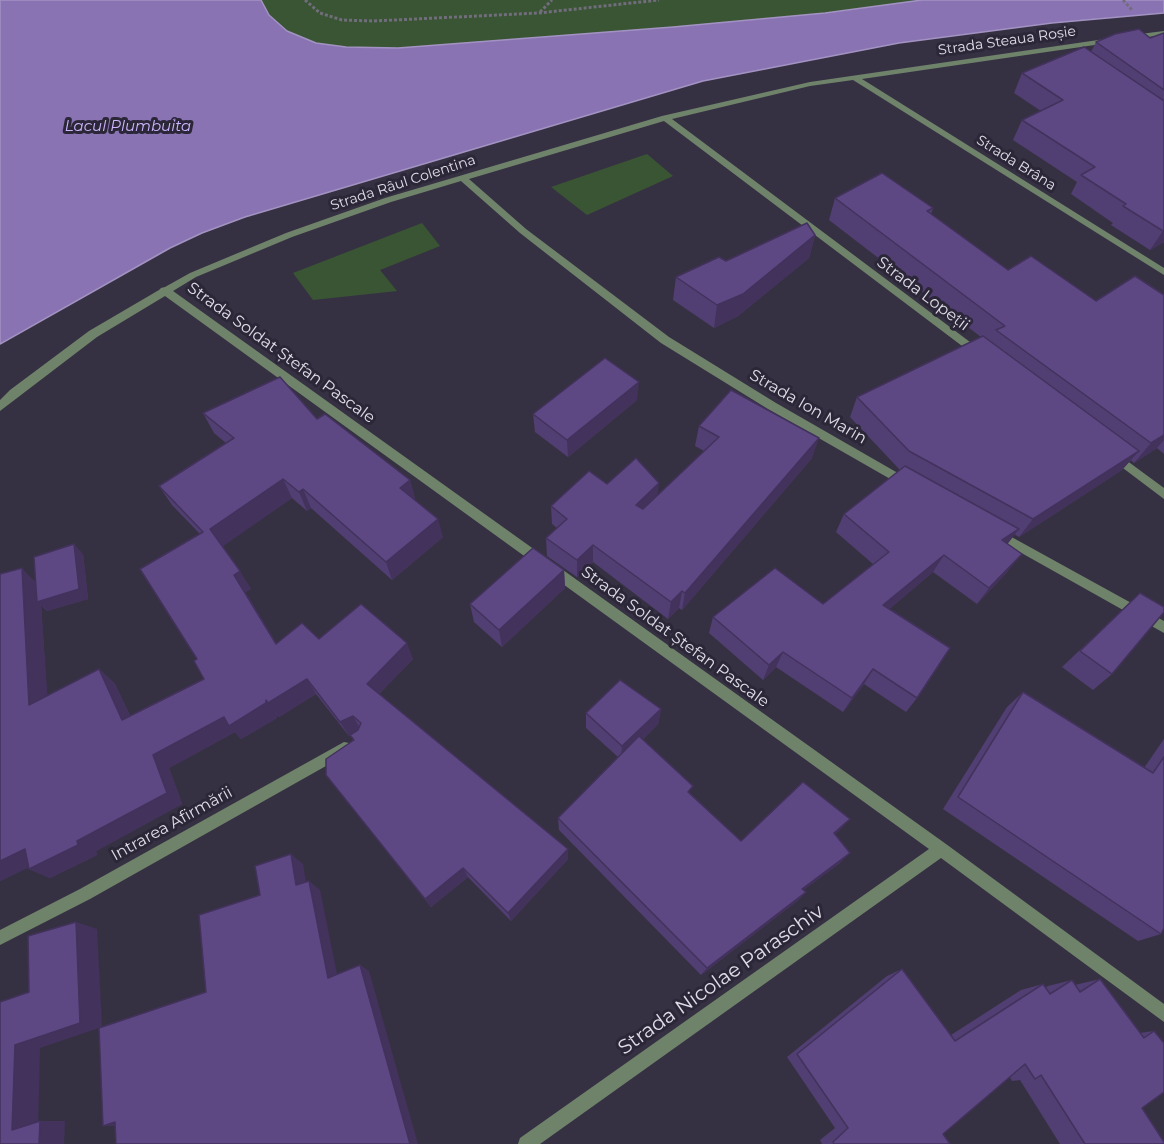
<!DOCTYPE html>
<html>
<head>
<meta charset="utf-8">
<style>
	body { margin:0 }
	canvas { display:block; background:#363142 }
</style>
</head>
<body>
<canvas width="1164" height="1144"></canvas>
<script>
const c = document.querySelector('canvas').getContext('2d');
c.lineJoin = 'round';
function fillPath(path, color) { c.fillStyle = color; c.fill(path, 'evenodd'); }
const toPath = rows => new Path2D(rows.map(r => 'M' + r).join(''));
function trace(path, color, width, dash) { c.strokeStyle = color; c.lineWidth = width; c.lineCap = dash ? 'butt' : 'round'; c.setLineDash(dash || []); c.stroke(path); }
function write(font, color, halo, rows, align = 'center') {
  c.font = font + ' Montserrat,sans-serif'; c.lineWidth = 6; c.setLineDash([]); c.textBaseline = 'middle'; c.strokeStyle = halo; c.fillStyle = color; for (const [text, x, y, turn = 0] of rows) {
    c.save(); c.translate(x, y); c.rotate((+turn || 0) * Math.PI / 180); c.textAlign = isNaN(turn) ? turn : align; if (halo) c.strokeText(text, 0, 0); c.fillText(text, 0, 0); c.restore();
  }
}
const green = toPath([
	[261,0,922,0,825,13,673,27,398,48,346,47,316,43,287,31,269,15],
	[647,154,673,176,587,215,551,187],
	[422,223,440,246,380,270,397,291,313,300,293,273]
]);
const water = toPath([
	[0,0,261,0,269,15,287,31,316,43,346,47,398,48,673,27,825,13,922,0,1164,0,1164,13,1052,23,899,43,703,81,245,217,202,233,170,248,0,344,0,0]
]);
const path = toPath([
	[305,0,320,13,342,20,374,21,539,13,659,0],
	[1123,0,1133,11],
	[540,12,552,0]
]);
const street = toPath([
	[1164,31,1164,35,1132,39,1128,37,1132,35,1164,31],
	[1112,38,1116,40,1115,42,862,79,1164,268,1164,275,853,80,810,86,672,119,982,351,983,354,978,358,664,121,469,179,526,229,669,337,776,403,910,480,912,483,910,486,906,488,768,409,661,343,520,233,461,181,391,202,292,237,196,277,173,291,946,844,1164,1004,1164,1022,941,858,540,1144,518,1144,520,1138,929,849,165,296,97,337,0,411,0,400,10,390,89,331,159,290,161,288,165,287,190,273,286,233,385,198,662,116,810,82,1112,38],
	[1115,452,1164,488,1164,499,1111,459,1109,456,1115,452],
	[997,529,1164,621,1164,633,993,537,991,534,993,531,997,529],
	[344,742,349,743,351,748,349,753,90,899,0,945,0,930,80,889,344,742]
]);
const wall = toPath([
	[1164,33,1164,242,1150,250,1111,225,1113,223,1071,194,1077,182,1013,140,1022,120,1041,111,1014,93,1022,73,1091,52,1096,42,1150,38],
	[835,198,933,208,931,214,1008,270,1096,301,1164,295,1164,454,1157,448,1134,463,1131,460,1122,470,1019,537,1014,534,1007,544,1008,571,977,604,933,572,889,609,917,698,906,712,864,684,843,712,776,667,763,680,709,633,713,617,823,604,873,564,836,532,844,514,900,470,850,417,857,397,981,337,829,220],
	[815,235,809,258,738,316,714,328,673,300,676,277],
	[637,400,568,457,535,432,533,414],
	[203,413,317,419,410,480,415,499,414,499,443,537,392,580,311,508,307,511,292,498,222,546,251,589,245,592,276,643,319,639,413,659,379,694,568,849,568,859,511,921,468,877,431,907,326,775,353,740,350,735,349,736,316,694,279,717,277,715,277,718,241,739,235,732,169,768,182,804,96,851,97,855,50,878,29,869,29,867,0,881,0,574,36,582,83,554,88,599,47,611,41,605,47,696,99,669,115,684,130,716,204,679,197,659,200,534,172,505,159,486,226,443,214,433],
	[699,426,812,458,682,610,679,608,668,619,593,562,577,577,547,556,546,538,557,528,552,524,551,506,607,484,658,495,704,451,695,446],
	[564,570,565,588,502,647,474,622,470,604],
	[1140,593,1112,674,1093,690,1062,667],
	[1023,692,1144,768,1164,739,1164,928,1161,934,1138,941,943,809,1007,707],
	[661,709,658,724,643,739,691,794,741,841,840,830,835,834,840,863,803,890,806,892,797,901,701,975,559,830,558,818,618,757,586,728,586,713],
	[902,969,951,1035,1021,990,1043,984,1045,988,1048,986,1072,980,1075,985,1100,979,1140,1033,1154,1031,1142,1108,1164,1144,1060,1144,1020,1080,1012,1081,1010,1077,943,1134,950,1144,822,1144,820,1140,835,1128,787,1057,887,976]
]);
const shadedWall = toPath([
	[1164,230,1164,242,1150,250,1163,231],
	[815,235,809,258,738,316,714,328,717,305],
	[639,382,637,400,568,457,567,440],
	[1164,435,1164,440,1157,448,1134,463,1151,443],
	[819,438,812,458,682,610,685,593],
	[1139,451,1122,470,1019,537,1033,519],
	[283,479,292,498,222,547,210,529],
	[410,480,415,499,405,507,400,488],
	[659,483,657,502,635,523,636,505],
	[303,489,311,508,307,511,299,492],
	[438,519,443,537,392,580,386,562],
	[1019,529,1006,546,1002,540],
	[74,544,83,554,88,599,47,611,41,605,49,719,29,705,22,568,39,586],
	[593,545,593,562,577,577,577,560],
	[1022,554,1008,571,977,604,989,588],
	[944,555,933,572,874,621,883,605],
	[564,570,565,588,502,647,499,630],
	[240,571,251,589,245,592,286,659,234,575],
	[682,591,679,608,668,619,671,602],
	[407,643,413,659,374,699,367,684],
	[783,652,776,667,763,680,769,665],
	[99,669,115,684,138,734,122,720],
	[873,669,864,684,843,712,852,698],
	[307,679,316,694,279,717,268,703],
	[266,700,277,715,277,718,241,739,235,732,169,768,182,804,96,851,97,855,50,878,29,869,77,841,153,755,224,717],
	[661,709,658,724,621,760,622,746],
	[353,716,361,730,349,736,340,722],
	[850,819,840,830,824,844,834,833],
	[25,849,46,859,0,881,0,861],
	[568,849,568,859,511,921,508,913],
	[850,853,840,863,793,898,802,889],
	[291,854,303,864,308,894,296,885],
	[463,868,468,877,431,907,425,899],
	[309,881,320,890,339,984,328,978],
	[806,892,797,901,701,975,707,968],
	[76,922,97,929,102,1027,40,1048,38,1129,12,1130,15,1045],
	[360,965,369,971,418,1144,410,1144],
	[40,1121,65,1121,64,1144,39,1144],
	[115,1122,125,1126,103,1126]
]);
const building = toPath([
	[1139,29,1150,38,1164,33,1164,90,1096,42,1115,34,1139,29],
	[1084,47,1164,101,1164,230,1163,231,1123,206,1126,204,1081,175,1095,167,1022,120,1063,100,1022,73,1084,47],
	[882,173,933,208,927,211,1008,270,1031,256,1096,301,1135,276,1164,295,1164,435,1151,443,996,330,1005,326,835,198,882,173],
	[807,223,815,235,743,294,717,305,676,277,719,257,726,261,807,223],
	[983,336,1139,451,1033,519,909,451,857,397,983,336],
	[605,358,639,382,567,440,533,414,605,358],
	[280,377,317,419,325,414,410,480,400,488,438,519,386,562,303,489,299,492,283,479,210,529,240,571,234,575,276,644,302,623,319,639,361,604,407,643,367,684,568,849,508,913,463,868,425,899,326,775,326,759,354,740,350,735,358,730,361,723,353,716,340,722,307,679,268,703,266,700,266,703,229,726,224,717,153,755,167,793,77,841,78,845,29,869,25,849,0,861,0,574,22,568,29,705,99,669,122,720,204,679,194,661,197,659,140,569,203,532,159,486,234,438,203,413,280,377],
	[731,390,819,438,685,593,682,591,671,602,593,545,577,560,546,538,567,519,551,506,589,471,607,484,636,458,659,483,636,505,643,509,719,437,699,426,731,390],
	[905,466,1019,529,1002,540,1022,554,989,588,944,555,883,605,950,648,917,698,873,669,852,698,783,652,769,665,713,617,775,568,823,604,889,552,844,514,905,466],
	[74,544,79,589,37,602,34,557,74,544],
	[533,548,564,570,499,630,470,604,533,548],
	[1140,593,1164,607,1164,612,1112,674,1080,651,1140,593],
	[620,680,661,709,622,746,586,713,620,680],
	[1023,692,1153,773,1164,757,1164,928,1161,934,958,797,1023,692],
	[639,736,693,786,688,792,741,841,803,782,850,819,834,833,850,853,802,889,806,892,707,968,558,818,639,736],
	[291,854,296,885,309,881,328,978,360,965,410,1144,116,1144,115,1122,103,1126,99,1028,206,992,199,915,260,895,255,866,291,854],
	[76,922,80,1023,15,1045,12,1130,40,1121,39,1144,0,1144,0,1002,29,992,28,936,76,922],
	[902,969,955,1041,1043,984,1050,994,1072,980,1080,992,1100,979,1144,1038,1154,1031,1164,1043,1164,1092,1142,1108,1164,1142,1164,1144,1085,1144,1041,1075,1035,1079,1025,1064,943,1134,950,1144,834,1144,833,1142,848,1128,797,1054,902,969]
]);
const farStreetnames = [
	["Strada Steaua Roșie",1007,41,-8],
	["Strada Brâna",1016,163,32],
	["Strada Râul Colentina",403,183,-18]
];
const farWaternames = [
	["Lacul Plumbuita",128,127]
];
const streetNames = [
	["Strada Lopeții",923,294,37],
	["Strada Soldat Ștefan Pascale",281,353,36],
	["Strada Ion Marin",808,407,30],
	["Strada Soldat Ștefan Pascale",675,637,36],
	["Intrarea Afirmării",172,824,-29]
];
const nearStreetnames = [
	["Strada Nicolae Paraschiv",721,980,-35]
];
fillPath(green, '#395533');
fillPath(water, '#8973b3');
trace(water, '#a393c3', 1.5);
trace(path, '#716d7c', 3, [3, 2]);
fillPath(street, '#6f836b');
fillPath(wall, '#513e72');
fillPath(shadedWall, '#42325c');
fillPath(building, '#5e4884');
trace(building, '#42325c', 1.5);
write('14px', '#e0dde8', '#2c2738', farStreetnames);
write('italic 15px', '#cdb6fe', '#2c2738', farWaternames);
write('16px', '#e0dde8', '#2c2738', streetNames);
write('20px', '#e0dde8', '#2c2738', nearStreetnames);
</script>
</body>
</html>
